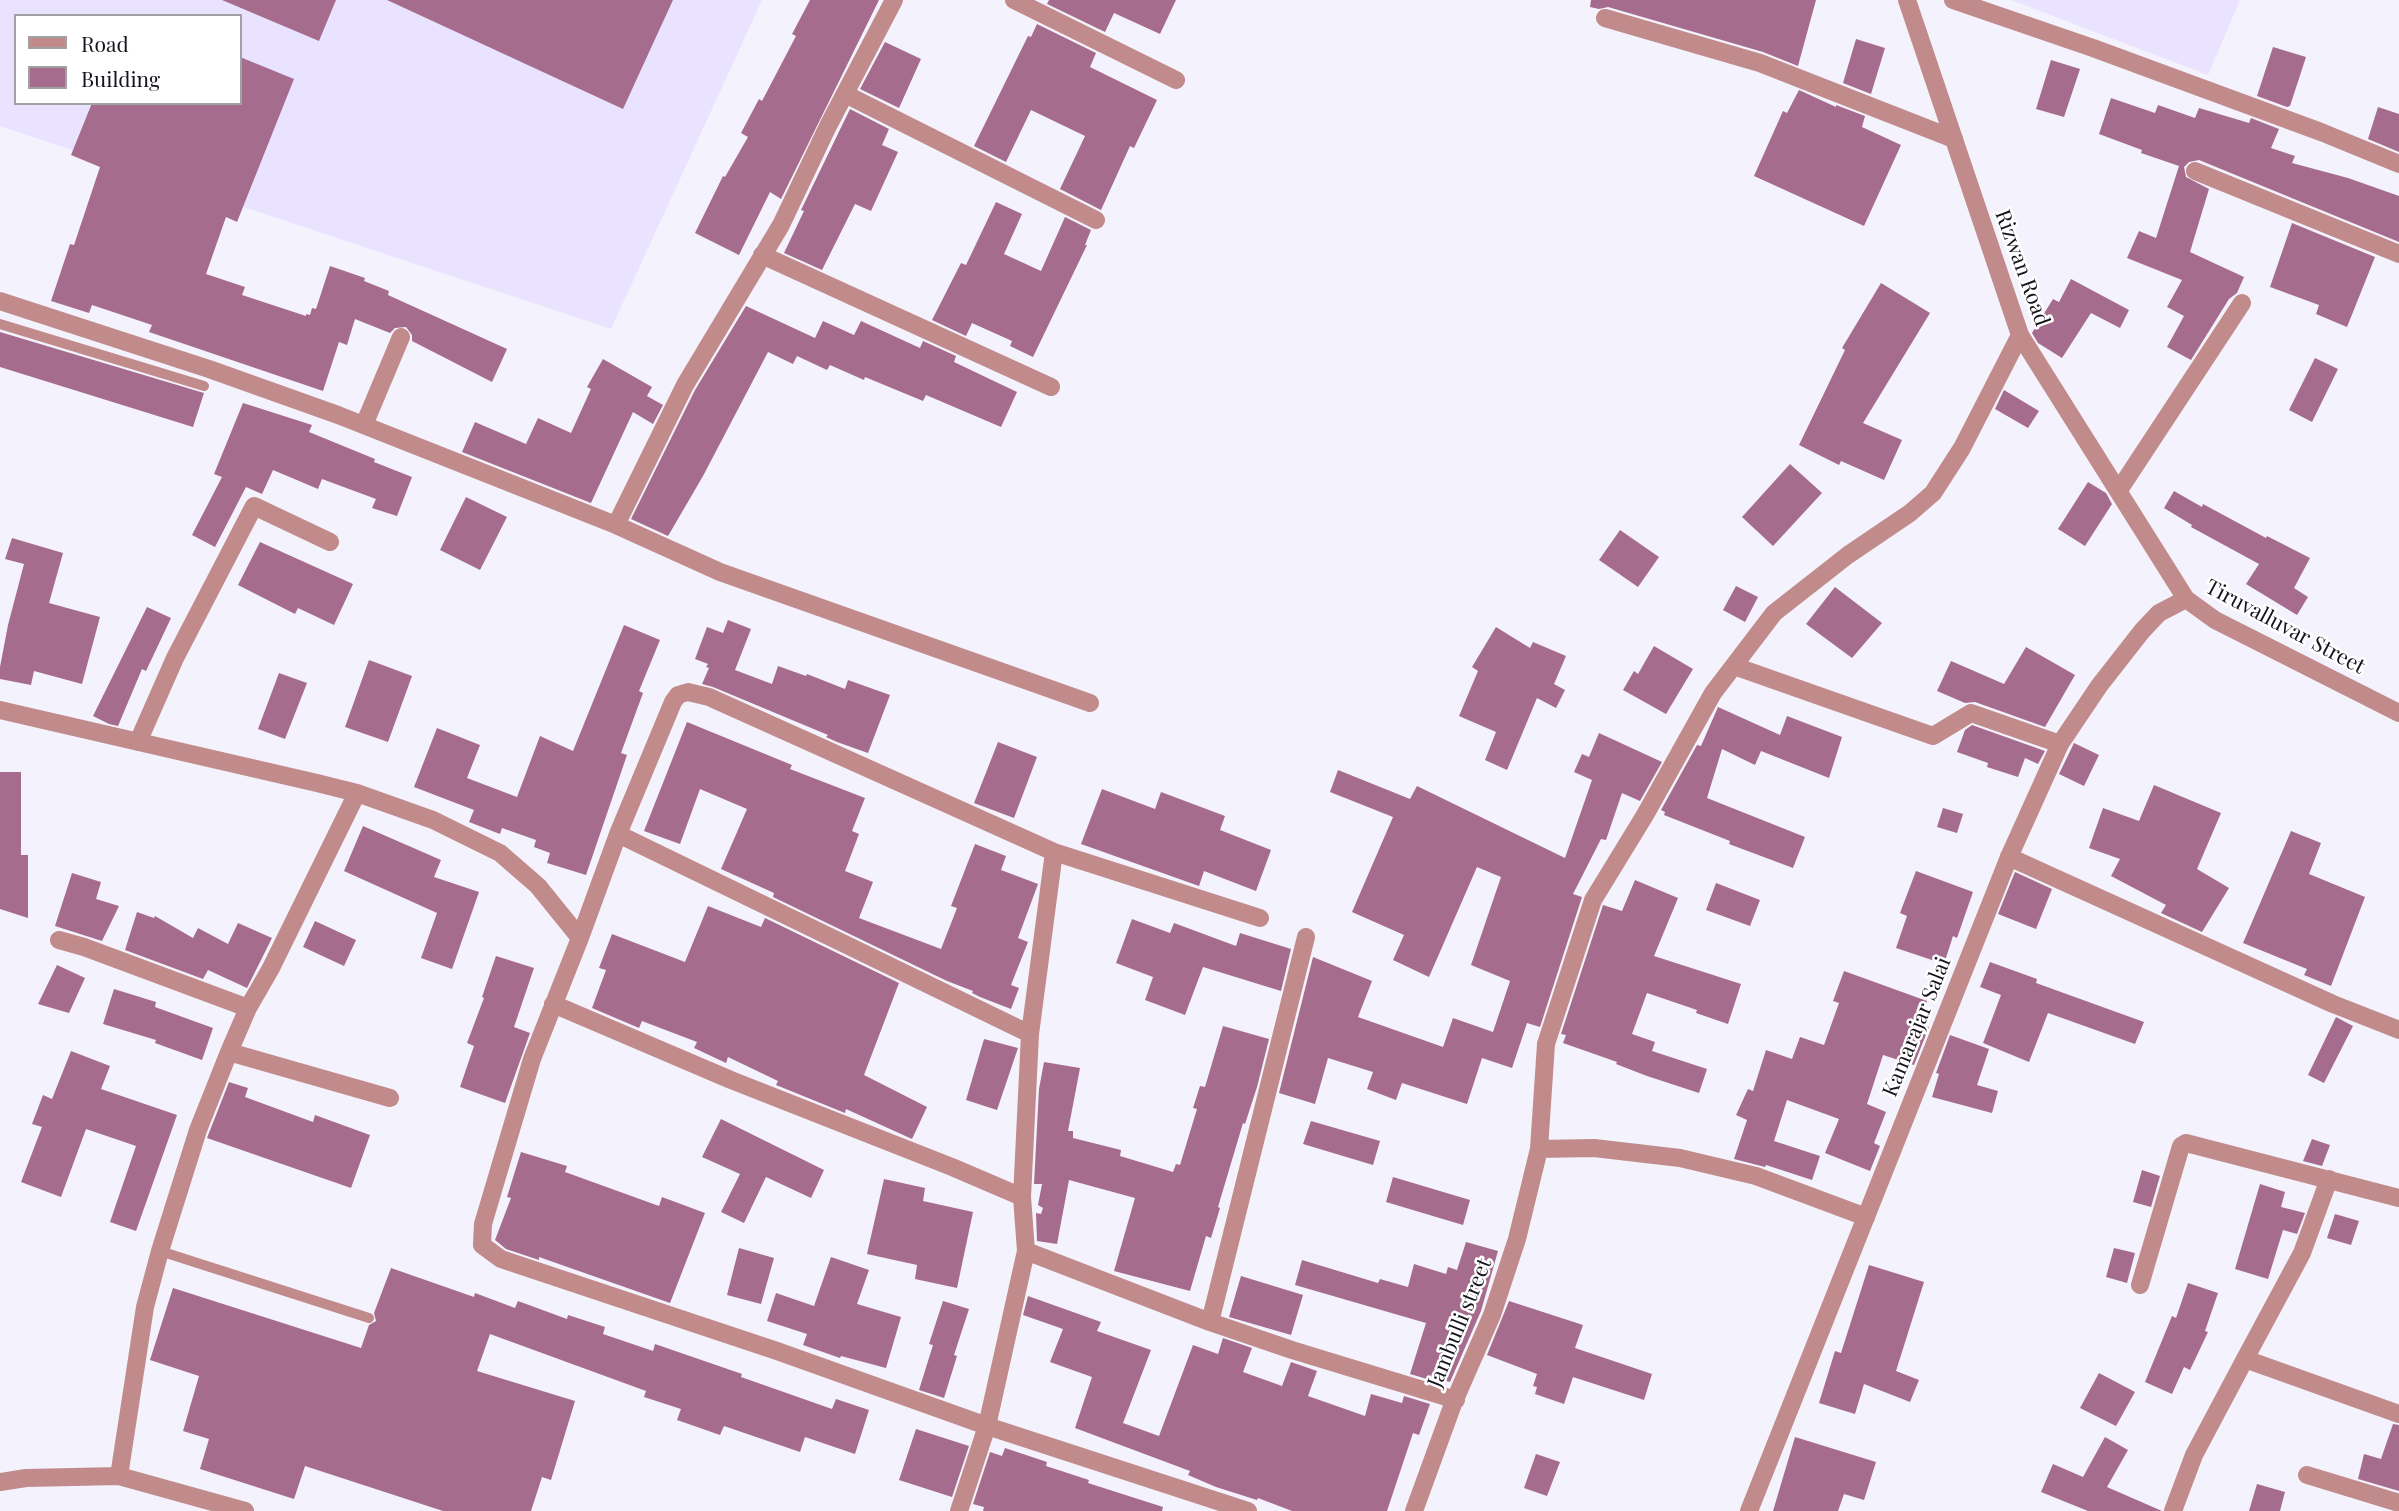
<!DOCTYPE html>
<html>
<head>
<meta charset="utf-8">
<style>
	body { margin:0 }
	#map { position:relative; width:2399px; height:1511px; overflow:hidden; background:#f4f2fd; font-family:"Playfair Display",serif }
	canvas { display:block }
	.legend { position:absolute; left:14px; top:14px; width:228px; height:91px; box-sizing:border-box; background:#fff; border:2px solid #a1a1a4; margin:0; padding:9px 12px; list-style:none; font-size:21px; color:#15131c }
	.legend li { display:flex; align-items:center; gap:14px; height:35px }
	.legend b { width:35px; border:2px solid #a1a1a4 }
</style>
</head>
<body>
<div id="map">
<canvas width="2399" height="1511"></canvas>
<ul class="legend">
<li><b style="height:9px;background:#c08b8a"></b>Road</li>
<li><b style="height:19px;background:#a66c8d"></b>Building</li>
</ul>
</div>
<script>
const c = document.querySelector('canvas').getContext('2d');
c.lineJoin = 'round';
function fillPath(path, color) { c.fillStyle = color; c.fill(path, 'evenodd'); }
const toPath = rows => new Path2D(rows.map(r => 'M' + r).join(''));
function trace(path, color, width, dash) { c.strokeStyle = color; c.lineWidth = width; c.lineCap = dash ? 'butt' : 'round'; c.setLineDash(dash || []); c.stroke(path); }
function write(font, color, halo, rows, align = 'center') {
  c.font = font + ' "Playfair Display",serif'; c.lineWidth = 5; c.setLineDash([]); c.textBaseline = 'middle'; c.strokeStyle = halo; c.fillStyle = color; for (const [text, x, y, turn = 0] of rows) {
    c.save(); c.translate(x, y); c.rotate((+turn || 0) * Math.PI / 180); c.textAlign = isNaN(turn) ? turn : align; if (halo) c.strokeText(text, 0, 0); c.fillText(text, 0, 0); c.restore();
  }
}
const built = toPath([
	[0,0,762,0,611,329,0,126],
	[16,16,240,16,240,103,16,103],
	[2011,0,2240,0,2208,75]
]);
const building = toPath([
	[222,0,336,0,319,41],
	[387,0,673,0,623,109],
	[810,0,879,0,781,199,770,192,739,255,695,233,723,176,725,177,748,137,741,133,759,99,762,101,796,36,792,34],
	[1049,0,1176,0,1160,34,1114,13,1105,32,1047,4],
	[1591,0,1816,0,1798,66,1763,52,1608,7,1599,9,1590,7],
	[1037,24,1096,53,1090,67,1157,100,1134,148,1130,146,1101,210,1060,189,1085,136,1031,110,1006,162,974,146,1028,36,1031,37],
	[1856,39,1885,48,1871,94,1843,83],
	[885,42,921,59,899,108,860,89],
	[2273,47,2306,57,2290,106,2287,107,2257,96],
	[240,57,294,79,237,222,226,217,206,274,245,287,242,295,306,316,306,314,310,315,312,308,316,309,330,266,365,278,364,281,389,291,388,295,507,349,492,382,412,341,412,335,406,327,395,328,390,333,355,319,347,345,339,342,323,391,149,332,152,325,92,305,89,313,51,301,70,244,74,245,100,167,71,155,92,103,240,103],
	[2051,60,2080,69,2064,117,2036,109],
	[1799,90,1836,107,1836,105,1865,116,1862,127,1901,145,1864,226,1754,176,1783,111,1787,113],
	[2111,98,2155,113,2158,105,2195,118,2199,108,2249,123,2251,118,2279,129,2271,148,2295,156,2292,163,2348,178,2399,196,2399,242,2199,160,2189,162,2184,167,2186,177,2209,189,2190,252,2244,277,2237,293,2229,299,2191,360,2167,347,2184,316,2167,307,2182,280,2127,258,2139,231,2156,238,2179,166,2141,153,2142,150,2099,134],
	[2378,107,2399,114,2399,152,2368,139],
	[850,109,889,129,882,145,898,152,871,211,855,204,822,270,784,253,804,211,801,210],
	[996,202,1022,214,1004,254,1041,271,1065,217,1091,230,1085,245,1087,245,1033,357,1010,346,1012,341,972,323,966,336,932,320,961,263,966,265],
	[2292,223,2375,257,2347,327,2316,314,2319,305,2270,287],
	[2071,279,2129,310,2120,328,2091,313,2062,358,2038,343,2032,333,2053,299,2059,302],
	[1881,283,1930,313,1863,423,1902,440,1884,480,1841,461,1839,465,1799,445,1845,350,1842,348],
	[746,306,815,338,823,321,854,335,861,321,920,348,923,341,956,356,954,362,1017,392,1001,427,926,395,923,401,865,377,864,380,830,365,827,370,797,356,793,364,768,352,703,476,668,536,631,519,695,390],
	[0,332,204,393,193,427,0,367],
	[2315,358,2338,369,2312,422,2289,410],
	[603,359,652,387,647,396,663,405,653,424,633,412,591,503,462,452,475,422,526,444,538,418,571,433,591,389,587,387],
	[2004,390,2039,411,2028,428,1995,409],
	[243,403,312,425,309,432,375,459,374,462,412,477,397,516,372,508,376,499,322,479,318,489,273,470,262,494,246,487,215,547,192,535,222,477,214,474],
	[1790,464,1822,493,1773,546,1742,517],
	[2088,482,2106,493,2112,504,2085,546,2058,529],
	[2174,491,2202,507,2203,504,2266,538,2267,536,2310,558,2294,588,2308,597,2297,615,2246,584,2259,564,2191,527,2192,525,2164,508],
	[466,497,507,517,480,570,440,550],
	[1620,530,1659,557,1638,587,1599,560],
	[12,538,63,553,49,603,100,617,82,684,34,671,31,685,0,679,0,667,8,625,24,564,5,559],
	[260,542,353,584,334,625,298,608,295,614,238,585],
	[1736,586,1758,597,1745,622,1723,610],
	[1835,587,1882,623,1852,658,1806,624],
	[147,607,171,618,146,671,142,669,118,726,109,724,93,716],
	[728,620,751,629,735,670,772,684,778,666,806,676,807,674,845,689,848,680,890,695,868,753,837,742,826,737,828,735,713,687,702,684,709,668,706,667,708,664,695,659,707,627,723,633],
	[624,625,660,640,639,691,643,693,621,753,627,755,586,875,547,863,550,853,534,847,536,840,502,828,500,834,469,822,474,810,414,787,437,728,480,745,467,778,517,797,540,736,573,751],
	[1496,627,1530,648,1533,642,1566,656,1554,684,1565,690,1556,708,1537,698,1507,770,1485,760,1496,732,1459,716,1478,671,1472,667],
	[1654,646,1693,669,1666,714,1623,690,1634,671,1638,674],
	[2026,647,2075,675,2045,727,1975,702,1965,703,1937,691,1951,661,2004,684],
	[369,660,412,676,388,742,345,727],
	[279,673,307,683,285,739,258,729],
	[1718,707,1780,735,1787,716,1842,737,1829,778,1761,751,1755,765,1722,749,1707,798,1805,837,1793,868,1729,844,1730,841,1664,815,1665,812,1661,810,1697,745,1701,746],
	[687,722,792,765,790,769,865,798,852,831,859,834,845,871,873,882,859,918,941,949,957,908,951,906,975,844,1006,856,1001,870,1038,884,1018,938,1028,942,1011,985,1019,988,1011,1009,980,997,972,993,973,991,947,981,773,897,774,893,721,869,747,809,700,789,680,844,644,831],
	[1972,725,2045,751,2038,764,2025,758,2018,777,1987,767,1988,763,1957,752,1965,730],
	[1599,733,1662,762,1640,801,1622,793,1606,840,1601,839,1573,894,1582,897,1540,1027,1527,1023,1512,1068,1482,1058,1467,1104,1402,1083,1396,1100,1367,1089,1373,1072,1328,1058,1315,1104,1279,1093,1313,957,1372,981,1358,1017,1443,1047,1453,1018,1493,1032,1510,981,1471,965,1501,877,1477,867,1429,977,1393,960,1404,935,1352,912,1393,817,1330,792,1338,770,1410,799,1417,786,1565,858,1592,780,1574,772,1582,754,1589,757],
	[998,742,1037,757,1014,818,974,803],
	[2074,743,2099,755,2084,786,2059,774],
	[0,772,21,772,21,855,28,855,28,918,0,909],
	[2154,785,2221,813,2197,869,2229,888,2202,932,2161,913,2166,905,2111,876,2120,859,2089,848,2103,808,2139,821],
	[1102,789,1155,809,1161,792,1225,816,1220,830,1271,850,1256,891,1204,871,1199,886,1081,844],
	[1943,808,1963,814,1957,833,1937,827],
	[363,826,441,860,434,877,479,892,452,969,421,958,437,913,344,871],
	[2291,831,2321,843,2309,874,2365,897,2331,986,2304,975,2307,969,2243,943],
	[1916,871,1973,892,1957,938,1953,936,1944,964,1896,948,1907,916,1900,913],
	[2015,872,2052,889,2036,929,1998,914],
	[72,873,101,882,96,899,119,906,102,941,55,926],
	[1635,880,1678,898,1654,956,1741,984,1728,1024,1696,1013,1697,1010,1647,993,1632,1034,1655,1042,1652,1051,1707,1069,1699,1093,1647,1076,1616,1064,1617,1062,1563,1043,1566,1035,1561,1034,1603,905,1622,911],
	[1716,883,1760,900,1750,926,1706,910],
	[708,906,761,927,765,918,899,983,864,1075,927,1107,912,1139,846,1109,845,1113,776,1085,778,1081,728,1057,726,1063,694,1048,697,1042,642,1021,639,1028,592,1008,606,970,599,968,612,934,685,962],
	[137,912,154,918,155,916,193,938,198,928,228,944,238,923,272,938,247,988,208,970,203,979,125,950],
	[1132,919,1170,933,1174,923,1236,946,1240,933,1291,949,1281,991,1203,967,1185,1015,1145,1000,1153,977,1116,963],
	[315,921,356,940,344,966,303,947],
	[496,956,534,968,514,1027,530,1033,505,1103,460,1087,474,1046,467,1043,484,998,482,997],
	[1990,962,2037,979,2036,983,2144,1022,2135,1044,2048,1013,2029,1062,1983,1043,2001,995,1980,987],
	[57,965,85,978,69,1013,38,1004],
	[1844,971,1927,1001,1919,1024,1929,1027,1914,1065,1883,1055,1867,1104,1886,1112,1874,1143,1880,1146,1870,1171,1825,1153,1839,1119,1787,1100,1774,1141,1820,1156,1812,1180,1766,1165,1765,1167,1734,1159,1747,1120,1736,1115,1748,1089,1753,1091,1766,1050,1792,1059,1800,1037,1824,1045,1839,1003,1833,1001],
	[114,989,156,1002,155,1007,213,1028,202,1060,155,1043,156,1040,103,1024],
	[2336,1017,2353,1026,2324,1083,2308,1075],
	[1223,1026,1269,1039,1257,1087,1245,1124,1243,1123,1218,1207,1220,1208,1211,1238,1206,1236,1190,1291,1114,1271,1135,1198,1069,1180,1057,1244,1037,1241,1036,1213,1041,1214,1043,1208,1038,1205,1042,1184,1034,1184,1039,1089,1044,1062,1080,1068,1068,1131,1073,1131,1073,1138,1121,1150,1120,1156,1173,1172,1176,1164,1180,1165,1197,1109,1193,1108,1200,1086,1205,1087],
	[1950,1035,1989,1049,1977,1085,1998,1091,1992,1113,1932,1097,1939,1074,1936,1073],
	[984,1039,1018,1048,997,1110,966,1100],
	[71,1051,110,1066,101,1089,177,1115,136,1231,110,1222,136,1146,86,1129,61,1197,21,1182,42,1127,32,1124,43,1095,52,1099],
	[229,1082,248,1088,245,1097,313,1122,315,1115,370,1135,351,1188,207,1138],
	[721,1119,824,1170,811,1198,766,1177,744,1223,721,1212,740,1174,702,1157],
	[1311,1121,1380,1141,1373,1165,1303,1144],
	[2312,1139,2330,1145,2322,1166,2303,1161],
	[521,1152,567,1166,565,1172,659,1206,662,1197,705,1213,670,1303,539,1257,539,1260,506,1249,495,1240,511,1198,507,1197],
	[2142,1170,2160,1176,2151,1207,2133,1202],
	[1393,1177,1470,1200,1463,1225,1386,1202],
	[884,1179,925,1188,923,1201,973,1212,957,1288,915,1279,917,1265,867,1254],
	[2260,1184,2285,1192,2281,1207,2305,1213,2297,1234,2283,1230,2268,1279,2235,1269],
	[2335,1214,2359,1221,2351,1245,2327,1238],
	[1466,1242,1498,1251,1481,1311,1450,1382,1438,1379,1437,1382,1410,1374,1426,1323,1295,1285,1302,1260,1378,1283,1380,1279,1408,1287,1414,1264,1446,1274,1448,1267,1457,1270],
	[739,1248,774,1258,761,1304,727,1295],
	[2114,1248,2135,1253,2127,1283,2106,1277],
	[831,1257,869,1270,857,1304,901,1317,886,1368,841,1356,840,1358,803,1345,807,1334,767,1321,776,1293,814,1306],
	[1869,1265,1924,1282,1896,1371,1919,1380,1910,1402,1864,1384,1855,1414,1819,1403,1835,1351,1841,1353],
	[391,1268,474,1297,475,1293,515,1308,518,1301,567,1319,568,1315,605,1327,603,1334,653,1351,655,1344,742,1374,741,1377,832,1409,836,1399,869,1410,855,1454,805,1437,800,1452,724,1426,720,1435,677,1420,681,1409,644,1397,646,1391,490,1334,477,1371,575,1401,551,1480,542,1477,531,1511,443,1511,305,1466,294,1499,200,1469,209,1439,183,1431,199,1376,150,1360,173,1288,361,1348,369,1325,376,1321,374,1313],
	[1241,1276,1303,1295,1291,1335,1229,1317],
	[2188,1283,2218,1293,2205,1331,2208,1332,2190,1370,2184,1367,2172,1394,2145,1382,2172,1316,2176,1318],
	[1028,1296,1101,1322,1097,1331,1151,1350,1123,1423,1159,1436,1193,1345,1218,1354,1223,1338,1252,1348,1243,1372,1282,1386,1291,1362,1317,1371,1308,1396,1365,1416,1371,1394,1402,1403,1404,1396,1430,1404,1419,1435,1413,1433,1387,1511,1292,1511,1258,1498,1257,1500,1216,1487,1188,1475,1190,1471,1075,1428,1092,1377,1050,1362,1063,1329,1023,1315],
	[943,1301,969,1309,954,1355,957,1356,944,1398,919,1390,933,1345,929,1344],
	[1509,1301,1583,1325,1575,1348,1652,1374,1644,1400,1573,1377,1564,1404,1535,1394,1537,1387,1533,1386,1537,1374,1487,1355],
	[2099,1373,2135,1392,2116,1426,2080,1408],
	[2393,1424,2399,1425,2399,1491,2358,1479,2364,1454,2381,1459],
	[916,1429,969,1446,952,1497,899,1480],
	[1795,1437,1876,1462,1864,1500,1844,1494,1838,1511,1773,1511],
	[2105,1437,2128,1450,2107,1487,2162,1511,2088,1511,2041,1492,2053,1464,2083,1477],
	[1005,1448,1047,1462,1046,1466,1089,1480,1088,1483,1163,1507,1162,1511,983,1511,984,1507,973,1504,990,1452,1002,1456],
	[1536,1454,1560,1462,1547,1496,1524,1488],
	[2257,1484,2285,1492,2280,1511,2249,1511]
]);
const service = toPath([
	[0,324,204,386],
	[160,1251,369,1318]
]);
const minor = toPath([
	[1014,0,1176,80],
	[1953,0,2093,48,2321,132,2399,164],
	[1605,18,1760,63,1954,139],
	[845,94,1096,220],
	[2195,171,2399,254],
	[762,255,1051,387],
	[0,301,209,369,338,415,616,525,685,385,781,225,828,126,894,0],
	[364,425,401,337],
	[2119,490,2242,303],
	[616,525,720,572,1090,703],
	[1734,666,1933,736,1971,713,2060,744],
	[0,710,317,783,357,793,433,820,500,853,538,886,580,938],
	[138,742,175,658,254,506,330,542],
	[618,834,1030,1034,1054,852],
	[2009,857,2333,1004,2399,1030],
	[59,940,84,947,248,1008],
	[553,1004,731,1080,952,1167,1022,1197],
	[229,1052,248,1008,271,968,357,793],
	[1539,1149,1594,1148,1680,1158,1756,1176,1866,1217],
	[1026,1251,1210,1322,1292,1350,1456,1400],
	[2140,1285,2181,1146,2186,1143,2399,1198],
	[1210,1322,1306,937],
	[2245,1359,2302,1253,2329,1179],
	[2307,1475,2399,1503],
	[119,1476,145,1307,160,1251,198,1130,229,1052,390,1098],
	[0,1482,26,1478,119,1476,245,1511],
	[959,1511,987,1426,1026,1251,1022,1197,1030,1034],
	[1248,1511,987,1426,777,1351,501,1259,482,1245,483,1224,532,1059,580,938,618,834,673,702,678,695,688,692,709,697,1054,852,1260,918],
	[1414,1511,1453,1404,1492,1315,1517,1239,1539,1149,1546,1044,1593,900,1645,815,1713,693,1774,613,1848,555,1910,513,1933,493,1962,448,2020,335],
	[2173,1511,2194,1455,2245,1359,2399,1414]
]);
const tertiary = toPath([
	[1907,0,2020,335,2186,599,2215,620,2399,713],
	[1749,1511,2009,857,2060,744,2099,686,2142,631,2159,613,2186,599]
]);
const streetNames = [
	["Rizwan Road",2022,268,70],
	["Tiruvalluvar Street",2285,627,28],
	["Kamarajar Salai",1917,1027,-68],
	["Jambulli street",1460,1323,-68]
];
fillPath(built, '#e9e3ff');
fillPath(building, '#a66c8d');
trace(service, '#c08b8a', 10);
trace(minor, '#c08b8a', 18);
trace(tertiary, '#c08b8a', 18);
write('21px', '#15131c', '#fff', streetNames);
</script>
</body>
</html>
